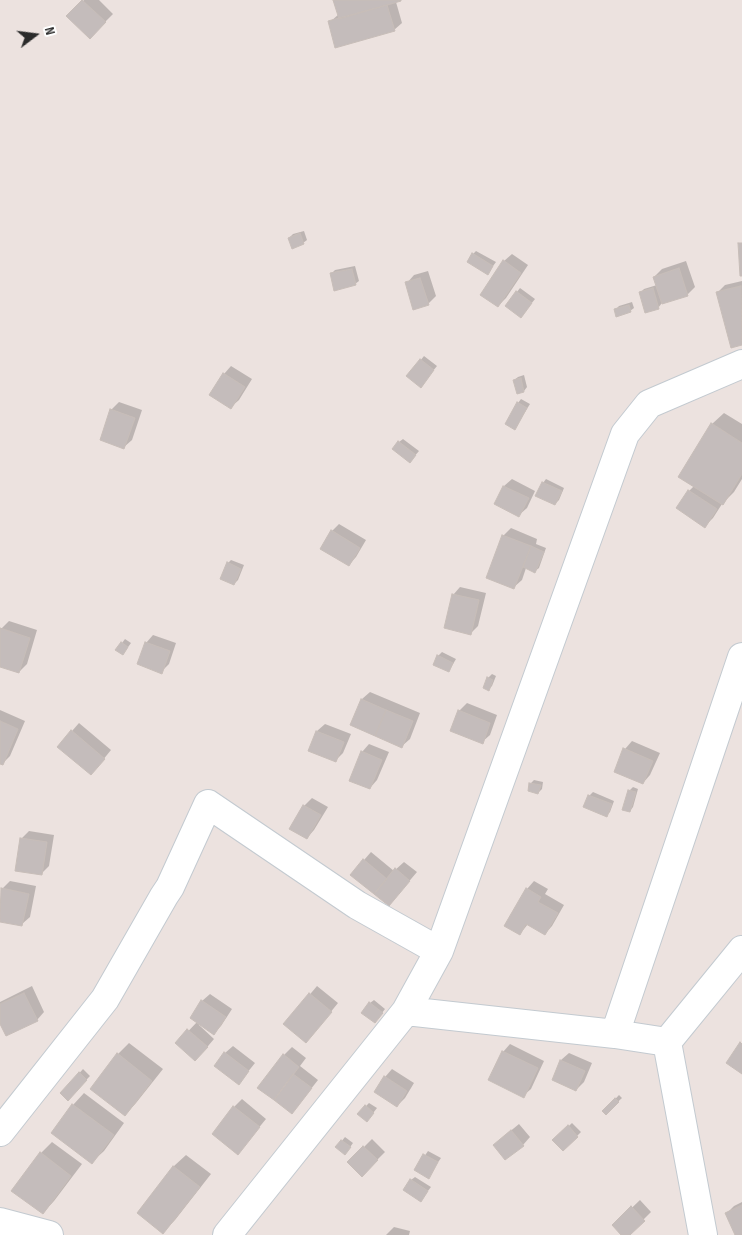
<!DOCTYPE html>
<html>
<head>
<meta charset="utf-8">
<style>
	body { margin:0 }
	#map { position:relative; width:742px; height:1235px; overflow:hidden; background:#ece2df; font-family:"Sofia Sans Condensed",sans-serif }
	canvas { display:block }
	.north { position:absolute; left:10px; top:10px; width:50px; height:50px; -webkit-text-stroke:4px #fff; paint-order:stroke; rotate:75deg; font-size:14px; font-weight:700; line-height:20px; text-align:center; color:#2b2b2b }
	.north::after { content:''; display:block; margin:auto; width:18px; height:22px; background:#2b2b2b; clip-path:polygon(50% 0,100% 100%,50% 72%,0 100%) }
</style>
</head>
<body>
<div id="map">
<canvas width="742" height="1235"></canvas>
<div class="north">N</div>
</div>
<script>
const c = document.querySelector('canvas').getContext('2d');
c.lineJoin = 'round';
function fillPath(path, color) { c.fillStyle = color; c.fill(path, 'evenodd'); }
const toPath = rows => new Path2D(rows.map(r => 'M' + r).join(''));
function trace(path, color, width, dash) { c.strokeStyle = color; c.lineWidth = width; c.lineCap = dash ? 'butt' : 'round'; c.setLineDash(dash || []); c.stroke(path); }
const shadow = toPath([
	[84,0,99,0,113,14,90,37,68,16],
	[335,0,401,0,396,2,402,23,394,30,330,22,339,14],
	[304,231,307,240,303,243,289,238,293,234],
	[476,251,496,262,488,273,473,254],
	[512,254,528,265,506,298,498,306,504,261],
	[686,261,695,287,688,294,662,303,658,308,640,293,644,289,657,285,654,277,662,269],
	[355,266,359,281,355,284,331,274,335,270],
	[428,271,436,296,428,304,407,283,414,275],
	[742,281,742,344,732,346,718,292,725,285],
	[520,288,535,299,524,313,506,306],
	[632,302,634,308,630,311,615,310,619,306],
	[424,356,437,366,424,382,408,376],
	[231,366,252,379,239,400,231,407,224,374],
	[524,375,527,387,524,391,514,380,518,377],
	[521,399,530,404,515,428,518,403],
	[119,402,142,410,132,440,124,447,111,410],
	[724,413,742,424,742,479,734,492,722,504,713,518,705,526,689,491,694,486,712,424],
	[403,439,419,451,413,458,399,442],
	[512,479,535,491,527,508,519,515,496,504,504,486],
	[546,479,564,488,559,500,555,504,543,483],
	[339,524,366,540,356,557,349,565,332,531],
	[511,528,537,539,536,544,546,548,539,568,535,571,526,568,522,580,514,587,503,536],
	[231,560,244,565,238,580,234,584,228,563],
	[460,587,486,593,478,626,471,633,453,595],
	[9,621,37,630,27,664,19,672,0,666,0,632,1,629],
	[153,635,176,643,169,664,161,672,146,643],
	[125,639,131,643,126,650,122,643],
	[442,652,456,659,449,671,438,656],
	[492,674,496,676,492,686,488,690,488,678],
	[370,692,420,713,410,739,402,746,352,725,362,699],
	[467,703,497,715,490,735,482,742,459,711],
	[0,710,25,721,10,756,3,763,0,762],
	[79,723,111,750,98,766,72,731],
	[325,724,351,734,343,753,335,761,310,750,317,731],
	[632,741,660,753,650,775,643,783,625,749],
	[369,744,389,752,377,780,370,788,362,752],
	[534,780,543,782,542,789,538,793,531,783],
	[633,787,638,789,633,807,630,811,629,791],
	[593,792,614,801,610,812,606,816,589,796],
	[312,798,328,807,314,830,307,838,304,806],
	[29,831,54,835,49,866,41,874,22,838],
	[371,852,394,871,404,862,417,872,389,905,364,860],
	[10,881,36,886,30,917,22,924,0,920,0,902,2,889],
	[534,881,548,889,545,894,564,905,552,926,545,934,528,924,520,934,527,889],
	[32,986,44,1012,37,1020,0,1021,0,1002],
	[317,986,338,1003,313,1034,285,1024],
	[210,994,232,1009,221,1026,214,1033,200,1024,199,1025,214,1039,203,1052,177,1043,197,1022,202,1001],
	[374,1000,385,1009,378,1018,370,1003],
	[129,1043,163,1069,136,1103,125,1115,118,1054],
	[510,1044,544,1061,531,1089,523,1096,503,1052],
	[233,1046,255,1063,239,1083,225,1053],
	[292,1047,306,1058,300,1066,318,1080,292,1113,284,1055],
	[569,1053,592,1063,584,1082,576,1090,553,1080,561,1060],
	[83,1069,90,1076,68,1099,62,1093],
	[392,1069,414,1083,405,1098,397,1106,385,1077],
	[84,1093,124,1123,104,1151,92,1162,73,1105],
	[619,1095,622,1098,606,1113,604,1111],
	[242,1099,266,1119,238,1153,234,1107],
	[369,1103,377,1108,370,1117,366,1106],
	[572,1123,581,1132,563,1150,554,1140],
	[519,1124,530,1137,523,1145,502,1138],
	[345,1137,353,1143,348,1150,337,1147],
	[372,1139,385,1152,362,1175,349,1162],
	[52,1142,82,1164,54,1201,43,1213,41,1153],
	[428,1151,441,1158,428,1177,415,1170],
	[186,1155,211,1174,175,1220,163,1232,138,1212,174,1166],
	[415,1177,431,1187,421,1200,411,1180],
	[640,1200,651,1212,628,1235,623,1235,614,1225],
	[742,1202,742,1235,736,1235,726,1214,734,1206],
	[394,1227,410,1231,409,1235,386,1235]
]);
const building = toPath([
	[82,0,106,22,90,39,66,16,82,0],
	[333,0,401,0,401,1,339,19,333,0],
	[387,5,395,31,335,48,328,21,387,5],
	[300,233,304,244,292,249,288,238,300,233],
	[738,243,742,243,742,276,740,276,738,243],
	[472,253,493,266,488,275,467,262,472,253],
	[503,260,521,273,498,307,480,295,503,260],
	[679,268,688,296,662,304,653,277,679,268],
	[352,269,356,285,334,291,330,273,352,269],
	[420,278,429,305,413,310,405,282,420,278],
	[741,286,742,345,731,348,716,292,741,286],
	[653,288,659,309,645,313,639,292,653,288],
	[516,291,532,303,521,318,505,306,516,291],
	[629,305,631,312,616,317,614,309,629,305],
	[420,359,434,370,421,388,406,376,420,359],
	[223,373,245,387,231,409,209,395,223,373],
	[521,378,524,392,517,394,513,380,521,378],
	[517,402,527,408,515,430,505,424,517,402],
	[110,409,135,418,124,449,100,440,110,409],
	[711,423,742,443,742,474,723,505,678,477,711,423],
	[398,441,416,455,410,463,392,449,398,441],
	[542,482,562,491,555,505,535,496,542,482],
	[503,486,529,498,519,517,494,504,503,486],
	[688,490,717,509,705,528,676,508,688,490],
	[331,530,360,548,349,566,320,549,331,530],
	[502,535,531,546,514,589,486,578,502,535],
	[531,546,544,552,535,573,523,567,531,546],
	[227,562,241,569,234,585,220,579,227,562],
	[452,594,479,600,471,635,444,628,452,594],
	[0,628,30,638,19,673,0,667,0,628],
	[121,642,128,647,123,655,115,650,121,642],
	[145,642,170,651,162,674,137,664,145,642],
	[437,655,453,663,449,672,433,665,437,655],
	[487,677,493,680,489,691,483,688,487,677],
	[361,699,386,710,375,736,350,725,361,699],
	[386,710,413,721,402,748,375,736,386,710],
	[458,710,490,723,483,744,450,731,458,710],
	[0,721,18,729,3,765,0,764,0,721],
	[71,730,105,759,91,775,57,747,71,730],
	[316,731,344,742,336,762,308,751,316,731],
	[623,748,653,761,643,784,614,772,623,748],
	[361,751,382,760,370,789,349,781,361,751],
	[529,783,541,785,538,794,528,791,529,783],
	[628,790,636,792,630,812,622,810,628,790],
	[588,795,612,804,607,817,583,807,588,795],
	[303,805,321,815,307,839,289,829,303,805],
	[20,838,47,842,42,875,15,871,20,838],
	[363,859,387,879,374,894,350,875,363,859],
	[395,868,410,881,389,906,374,894,395,868],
	[1,888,29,894,22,926,0,922,1,888],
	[526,888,541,897,538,902,558,913,545,935,526,924,520,935,504,926,526,888],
	[24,993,38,1021,6,1036,0,1024,0,1004,24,993],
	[309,993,332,1012,306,1043,283,1024,309,993],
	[201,1000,226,1017,214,1035,190,1018,201,1000],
	[369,1002,383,1013,375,1023,361,1013,369,1002],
	[187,1029,208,1047,195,1061,175,1043,187,1029],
	[740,1042,742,1044,742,1074,726,1063,740,1042],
	[502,1051,538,1068,524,1098,488,1080,502,1051],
	[224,1052,249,1071,239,1085,214,1066,224,1052],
	[117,1053,152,1081,125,1116,90,1089,117,1053],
	[283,1054,299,1067,274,1100,257,1088,283,1054],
	[560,1060,585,1071,576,1091,552,1080,560,1060],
	[79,1072,87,1080,68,1101,60,1093,79,1072],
	[293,1074,312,1088,292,1114,274,1100,293,1074],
	[384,1076,407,1091,397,1107,374,1092,384,1076],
	[615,1098,619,1102,606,1115,602,1111,615,1098],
	[72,1104,114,1135,92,1164,51,1133,72,1104],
	[365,1105,374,1113,367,1122,357,1114,365,1105],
	[233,1106,260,1127,238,1155,212,1134,233,1106],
	[568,1125,578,1137,563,1151,552,1140,568,1125],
	[511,1130,524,1146,505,1160,493,1145,511,1130],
	[341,1140,351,1147,345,1155,335,1147,341,1140],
	[363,1146,378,1160,362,1177,347,1162,363,1146],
	[40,1152,71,1176,43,1214,11,1191,40,1152],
	[423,1154,438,1162,429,1179,414,1170,423,1154],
	[173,1166,200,1187,163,1234,137,1213,173,1166],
	[410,1179,428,1191,421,1202,403,1190,410,1179],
	[742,1205,742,1235,735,1235,725,1213,742,1205],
	[631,1206,645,1221,630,1235,621,1235,612,1225,631,1206]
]);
const minor = toPath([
	[406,1011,615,1034,667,1042,742,950],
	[615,1034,742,657],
	[667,1042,703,1235],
	[0,1132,105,999,164,896,170,887,208,804,357,905,439,951],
	[0,1222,49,1235],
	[227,1235,406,1011,439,951,625,434,649,404,742,364]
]);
fillPath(shadow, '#0003');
fillPath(building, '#c4bcbb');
trace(building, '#c7bdb8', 1);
trace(minor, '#c3cad0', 30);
trace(minor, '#fff', 28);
</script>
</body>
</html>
